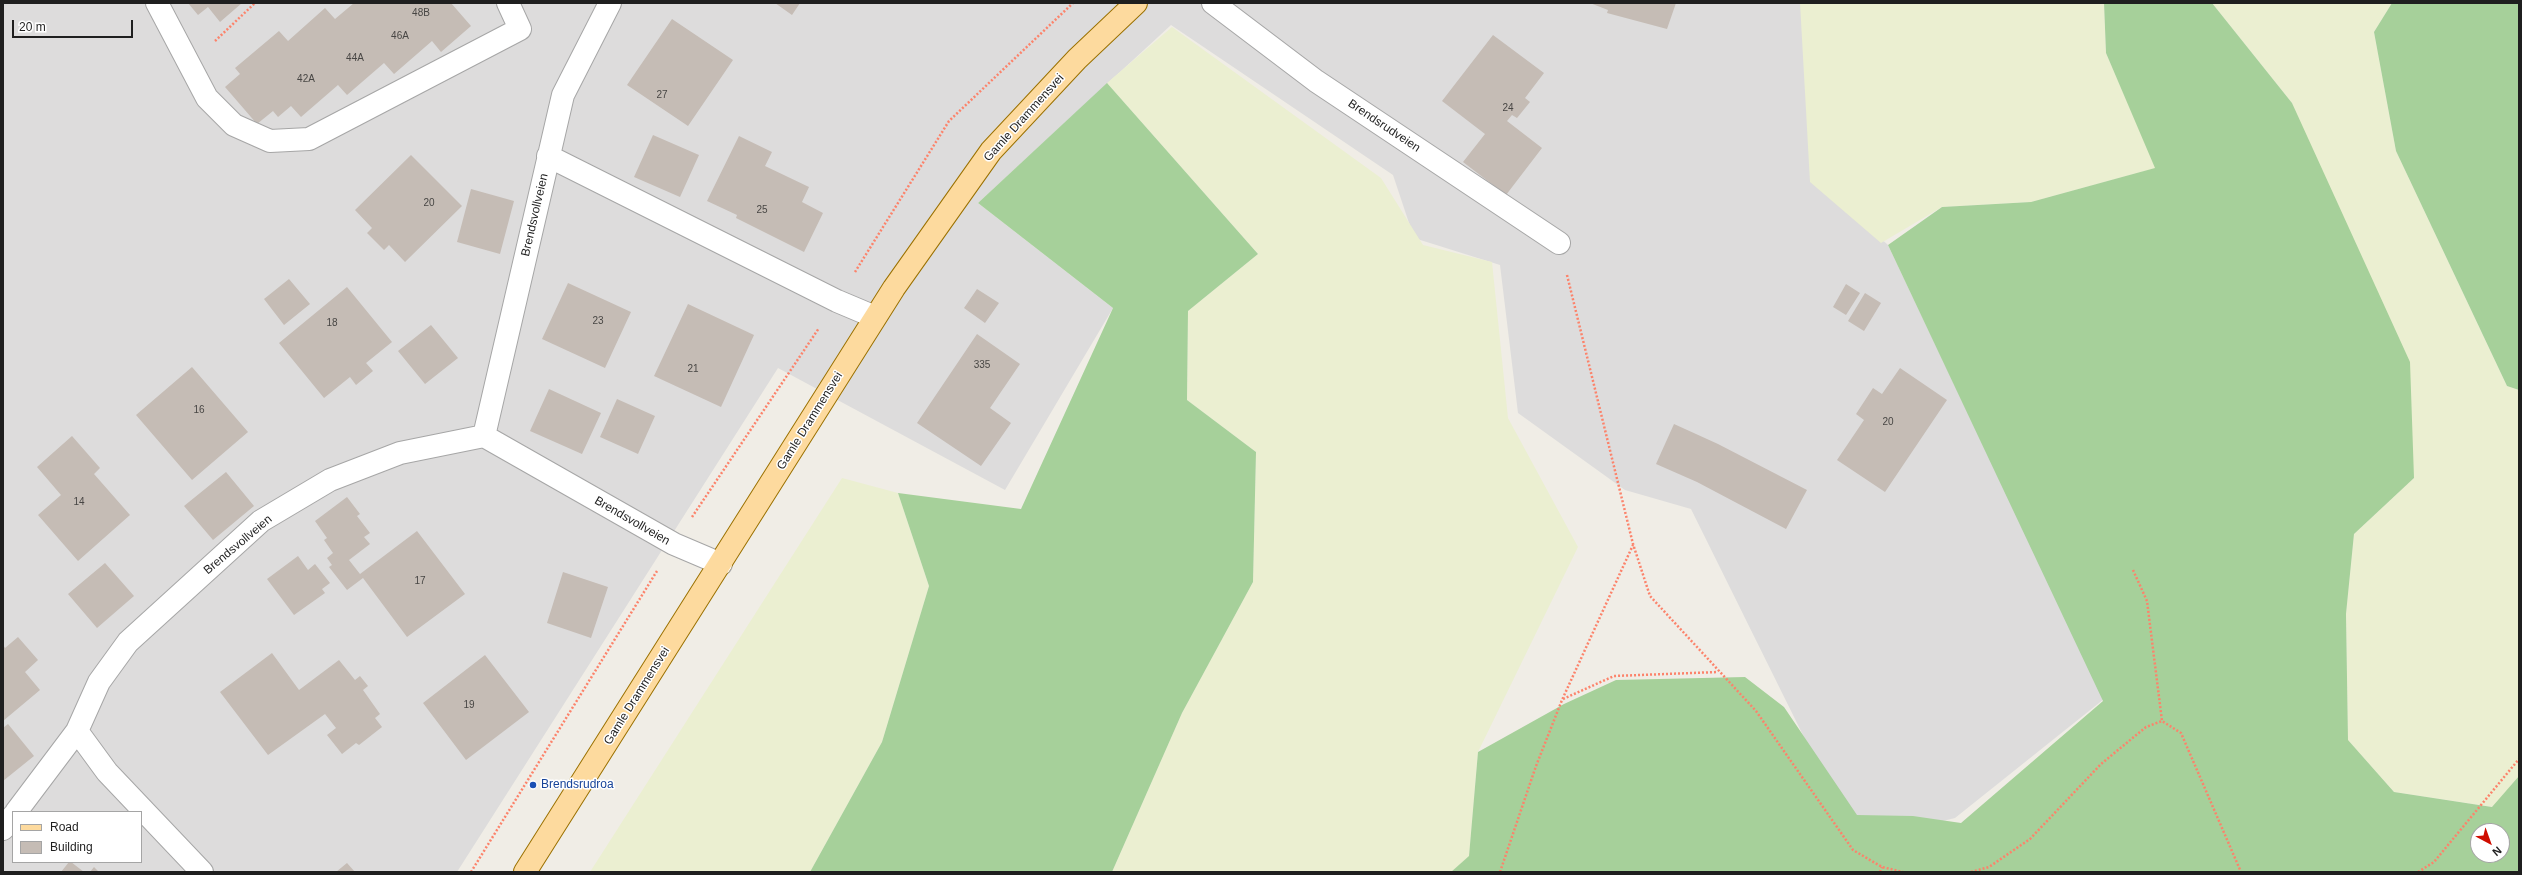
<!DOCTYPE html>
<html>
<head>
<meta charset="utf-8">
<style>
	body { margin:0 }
	#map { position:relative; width:2522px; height:875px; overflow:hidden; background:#f0ede6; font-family:Helvetica,sans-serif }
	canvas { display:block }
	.frame { position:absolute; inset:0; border:4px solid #1f1f1f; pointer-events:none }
	.legend { position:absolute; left:12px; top:811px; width:130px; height:52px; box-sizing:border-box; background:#fff; border:1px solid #a5a5a5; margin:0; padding:5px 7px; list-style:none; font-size:12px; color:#1f1f1f }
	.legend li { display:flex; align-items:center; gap:8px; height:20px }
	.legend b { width:20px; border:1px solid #a5a5a5 }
	.north { position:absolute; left:2470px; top:823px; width:40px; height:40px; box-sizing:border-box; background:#fff; border:1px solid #a5a5a5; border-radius:50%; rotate:139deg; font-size:11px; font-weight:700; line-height:16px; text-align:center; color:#1f1f1f }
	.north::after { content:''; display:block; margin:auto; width:14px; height:18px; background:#cf0d00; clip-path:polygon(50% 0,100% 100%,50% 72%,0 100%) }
	.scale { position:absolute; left:12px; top:20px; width:121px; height:18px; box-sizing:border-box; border:2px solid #1f1f1f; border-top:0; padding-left:5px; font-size:12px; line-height:14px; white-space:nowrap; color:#1f1f1f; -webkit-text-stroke:3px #fff; paint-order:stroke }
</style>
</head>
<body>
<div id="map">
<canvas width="2522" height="875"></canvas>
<div class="frame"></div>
<ul class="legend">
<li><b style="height:5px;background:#fdda9e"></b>Road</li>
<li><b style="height:11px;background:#c5bcb5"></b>Building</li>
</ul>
<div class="north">N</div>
<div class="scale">20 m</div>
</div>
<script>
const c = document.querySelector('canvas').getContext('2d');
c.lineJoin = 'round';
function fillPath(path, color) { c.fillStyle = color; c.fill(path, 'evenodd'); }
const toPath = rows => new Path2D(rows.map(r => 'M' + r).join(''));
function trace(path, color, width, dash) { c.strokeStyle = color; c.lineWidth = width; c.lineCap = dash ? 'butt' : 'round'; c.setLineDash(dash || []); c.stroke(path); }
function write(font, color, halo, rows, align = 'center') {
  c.font = font + ' Helvetica,sans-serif'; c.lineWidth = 3; c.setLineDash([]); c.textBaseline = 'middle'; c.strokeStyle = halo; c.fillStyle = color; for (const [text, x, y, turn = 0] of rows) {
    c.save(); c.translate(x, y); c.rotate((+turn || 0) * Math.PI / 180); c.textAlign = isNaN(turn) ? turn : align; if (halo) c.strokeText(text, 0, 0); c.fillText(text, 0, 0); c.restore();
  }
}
const residential = toPath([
	[3,3,1801,3,1818,181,1888,245,2104,699,1955,818,1914,828,1849,828,1691,509,1625,490,1518,413,1500,265,1414,238,1393,175,1171,25,978,203,1113,308,1005,490,778,368,457,872,3,872],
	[13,812,141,812,141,862,13,862]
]);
const farmland = toPath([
	[1800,3,2104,3,2106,53,2156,168,2031,202,1942,207,1881,243,1810,182],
	[2212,3,2392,3,2374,32,2396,151,2507,386,2519,390,2519,776,2493,807,2394,792,2348,740,2346,614,2354,534,2414,478,2292,103],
	[1172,27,1381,178,1423,245,1492,262,1508,418,1578,547,1478,752,1469,857,1451,872,1112,872,1182,713,1253,582,1256,452,1187,400,1188,311,1258,254,1107,83],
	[842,478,898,493,929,586,882,742,810,872,590,872]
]);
const forest = toPath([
	[2104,3,2212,3,2292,103,2410,362,2414,478,2354,534,2346,614,2348,740,2394,792,2492,807,2519,776,2519,872,1451,872,1469,856,1478,752,1564,704,1616,680,1745,677,1784,707,1857,815,1913,816,1961,823,2103,701,1888,245,1942,207,2031,202,2155,168,2106,53],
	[2478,831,2502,831,2502,855,2478,855],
	[2392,3,2519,3,2519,390,2507,386,2396,151,2374,32],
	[1107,83,1258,254,1188,311,1187,400,1256,452,1253,582,1182,713,1112,872,810,872,882,742,929,586,898,493,1021,509,1113,308,978,203]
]);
const building = toPath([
	[188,3,242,3,220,22,208,7,198,15],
	[354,3,451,3,471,26,441,52,432,41,394,74,384,63,347,95,338,85,301,117,291,106,278,117,273,111,257,124,225,87,240,74,235,68,279,31,288,41,325,8,335,19],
	[775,3,800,3,792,15],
	[1590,3,1676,3,1667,29,1607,13,1608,10],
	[672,19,733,60,688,126,627,85],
	[1493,35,1544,73,1525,98,1530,102,1517,118,1512,115,1507,121,1542,148,1506,195,1463,162,1485,134,1442,101],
	[653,135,699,155,680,197,634,177],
	[739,136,772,152,765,166,809,187,802,202,823,213,804,252,736,218,737,215,707,201],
	[411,155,462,206,405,262,389,245,384,250,367,233,372,228,355,210],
	[471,189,514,201,500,254,457,242],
	[289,279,310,304,284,325,264,299],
	[568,283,631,312,605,368,542,339],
	[1846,284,1860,293,1846,315,1833,307],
	[347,287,392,342,366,363,373,371,356,385,350,377,324,398,279,343],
	[977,289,999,303,985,323,964,308],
	[1865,293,1881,303,1864,331,1848,321],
	[688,304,754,335,721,407,654,376],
	[431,325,458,358,425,384,398,351],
	[977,334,1020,364,990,408,1011,423,981,466,917,423],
	[192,367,248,432,192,480,136,415],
	[1900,368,1947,400,1885,492,1837,460,1864,420,1856,414,1873,388,1882,394],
	[549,389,601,413,582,454,530,431],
	[617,399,655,416,638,454,600,437],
	[1674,424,1718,444,1807,490,1786,529,1697,482,1656,464],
	[72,436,100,468,94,474,130,515,78,561,38,515,61,495,37,467],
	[226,472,254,506,213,540,184,506],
	[347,497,360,514,357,516,370,533,364,537,370,544,349,560,360,574,417,531,465,594,407,637,363,578,347,590,329,567,332,565,327,558,333,553,324,540,327,538,315,521],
	[298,556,308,570,315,564,330,583,322,589,325,593,294,615,267,579],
	[105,563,134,596,97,628,68,594],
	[563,572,608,587,591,638,547,623],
	[18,637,38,660,25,672,40,690,3,721,3,645,5,648],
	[272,653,299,690,339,660,355,680,360,676,368,686,363,690,380,714,375,718,382,727,359,745,356,743,342,754,327,735,336,728,325,714,268,755,220,692],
	[485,655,529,712,466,760,423,703],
	[8,724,34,756,3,781,3,728],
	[69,862,71,862,84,872,61,872],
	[347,863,355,872,336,872],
	[94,867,99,872,90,872]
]);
const path = toPath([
	[215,41,255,3],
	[855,272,949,121,1073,3],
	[1567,275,1633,544,1650,596,1756,711,1853,850,1882,867,1903,872],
	[692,517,819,328],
	[2133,570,2147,601,2162,721],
	[1563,699,1614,676,1718,672],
	[471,872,657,571],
	[1500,872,1536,766,1562,700,1633,545],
	[1880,872,1882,867],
	[1971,872,1989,867,2030,839,2101,764,2146,727,2162,721,2181,733,2241,872],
	[2418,872,2434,862,2519,759]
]);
const minor = toPath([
	[157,3,207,98,234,125,270,141,309,139,520,29,508,3],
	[1213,3,1316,81,1559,243],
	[548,156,837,301,875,317],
	[484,436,563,95,610,3],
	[77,731,107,772,202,872],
	[16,812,77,731,99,682,128,642,261,521,330,480,400,453,484,436,674,544,721,564],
	[3,829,13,816]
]);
const major = toPath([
	[525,872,894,288,991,151,1077,59,1136,3]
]);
const markers = [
	[533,785,4,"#1a4fb4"]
];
const numberNames = [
	["48B",421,13],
	["46A",400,36],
	["44A",355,58],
	["42A",306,79],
	["27",662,95],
	["24",1508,108],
	["20",429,203],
	["25",762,210],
	["23",598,321],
	["18",332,323],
	["335",982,365],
	["21",693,369],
	["16",199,410],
	["20",1888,422],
	["14",79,502],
	["17",420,581],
	["19",469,705]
];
const streetNames = [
	["Gamle Drammensvei",1024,118,-48],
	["Brendsrudveien",1384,126,34],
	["Brendsvollveien",535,215,-77],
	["Gamle Drammensvei",810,421,-58],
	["Brendsvollveien",632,521,30],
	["Brendsvollveien",238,545,-40],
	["Gamle Drammensvei",637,696,-58]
];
const transitNames = [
	["Brendsrudroa",541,785]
];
fillPath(residential, '#dddcdc');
fillPath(farmland, '#ebefd1');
fillPath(forest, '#a6d09a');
fillPath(building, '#c5bcb5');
trace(minor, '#a6a6a6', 24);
trace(major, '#9b7100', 24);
trace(path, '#fc836b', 2.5, [2, 2]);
trace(minor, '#fff', 22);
trace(major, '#fdda9e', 22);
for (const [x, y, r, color] of markers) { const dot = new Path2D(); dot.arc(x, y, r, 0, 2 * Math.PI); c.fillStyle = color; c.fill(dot); trace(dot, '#fff', 1.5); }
write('10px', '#484644', null, numberNames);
write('12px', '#1f1f1f', '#fff', streetNames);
write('12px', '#164399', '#fff', transitNames, 'left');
</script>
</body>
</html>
